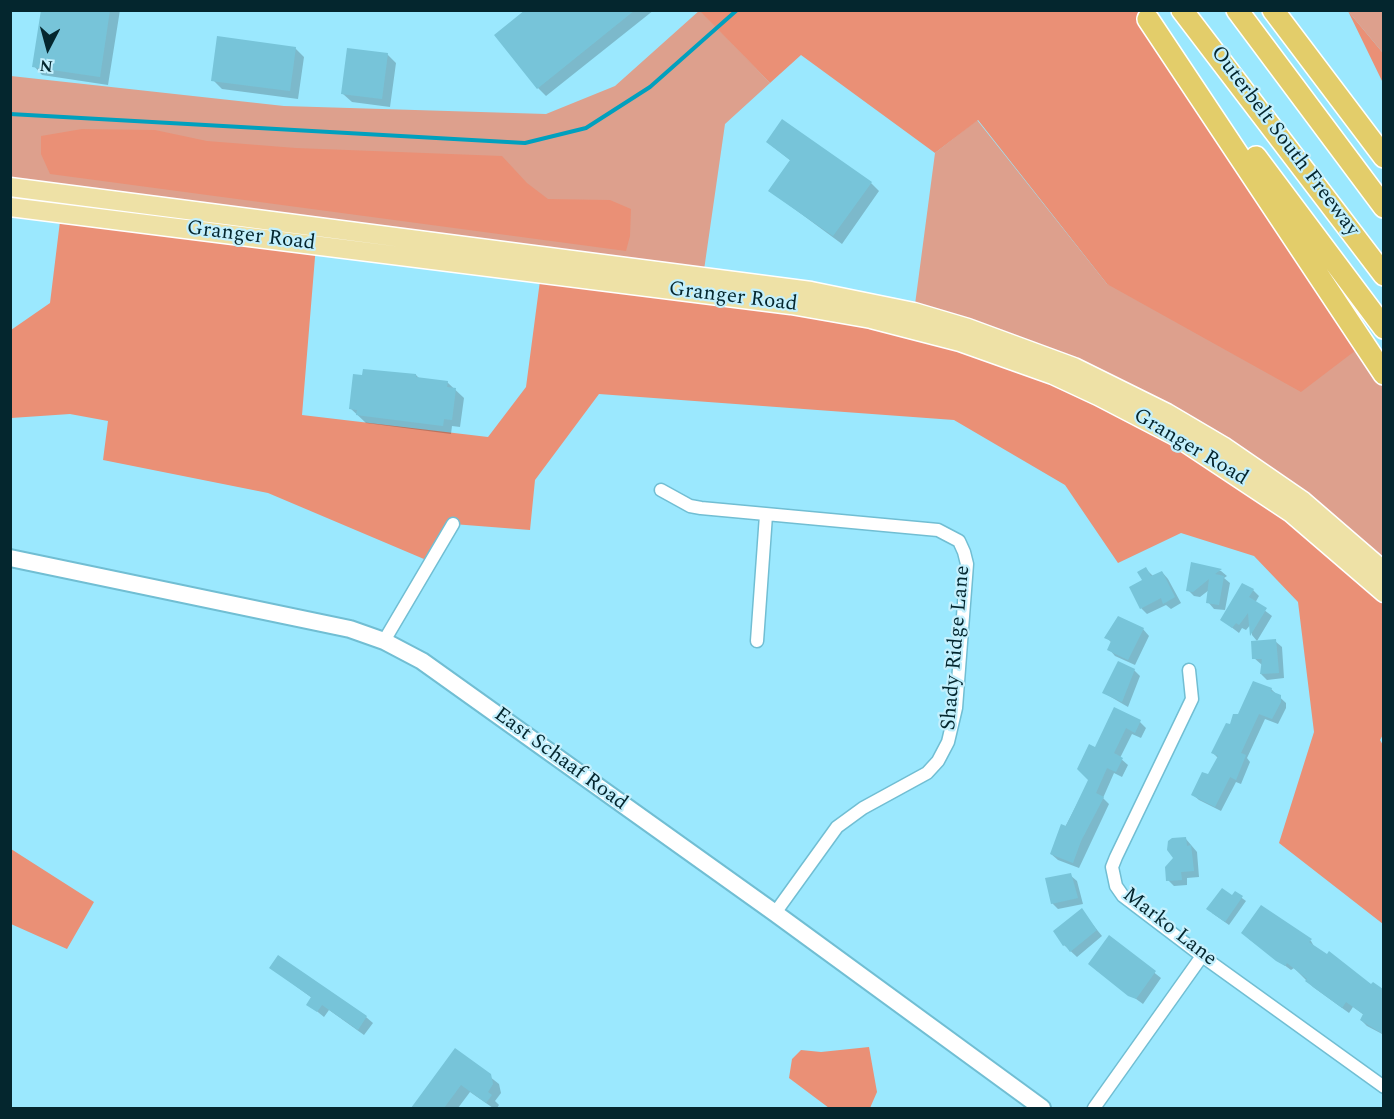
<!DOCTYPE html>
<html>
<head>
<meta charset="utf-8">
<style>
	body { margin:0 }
	#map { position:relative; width:1394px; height:1119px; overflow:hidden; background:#9be8fe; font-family:Spectral,serif }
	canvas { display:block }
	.frame { position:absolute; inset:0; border:12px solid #04262e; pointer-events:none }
	.north { position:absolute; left:18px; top:18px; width:60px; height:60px; -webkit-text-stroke:4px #c4f0fd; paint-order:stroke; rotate:186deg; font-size:16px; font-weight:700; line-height:24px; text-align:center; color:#04262e }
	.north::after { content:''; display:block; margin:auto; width:21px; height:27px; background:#04262e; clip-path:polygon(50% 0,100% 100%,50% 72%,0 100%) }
</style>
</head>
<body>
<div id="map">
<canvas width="1394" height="1119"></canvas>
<div class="frame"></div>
<div class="north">N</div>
</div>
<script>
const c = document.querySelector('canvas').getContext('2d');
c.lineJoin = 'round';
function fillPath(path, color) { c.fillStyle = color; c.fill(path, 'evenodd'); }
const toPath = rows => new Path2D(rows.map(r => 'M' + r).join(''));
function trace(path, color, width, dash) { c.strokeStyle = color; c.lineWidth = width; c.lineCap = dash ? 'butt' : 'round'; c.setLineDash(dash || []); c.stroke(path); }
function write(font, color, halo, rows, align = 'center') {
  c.font = font + ' Spectral,serif'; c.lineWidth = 4.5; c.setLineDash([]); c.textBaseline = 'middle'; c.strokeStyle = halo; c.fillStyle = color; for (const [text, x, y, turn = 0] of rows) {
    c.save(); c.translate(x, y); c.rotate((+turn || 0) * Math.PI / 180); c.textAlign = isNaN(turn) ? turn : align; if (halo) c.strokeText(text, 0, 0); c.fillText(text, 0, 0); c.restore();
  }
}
const green = toPath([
	[700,10,770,83,725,124,703,277,11,187,11,76,284,106,546,114,615,86],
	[1347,11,1383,11,1383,53,1348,11],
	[977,120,1107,284,1364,344,1383,374,1383,571,1268,476,914,312,935,153]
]);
const forest = toPath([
	[700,11,1141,11,1364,344,1301,392,1107,284,978,120,935,153,801,55,770,83],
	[1348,11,1383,53,1383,83],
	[82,129,155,130,207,141,296,148,502,156,527,183,548,199,610,200,631,209,630,236,626,251,50,174,41,154,41,136],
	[61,213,316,245,302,415,488,437,526,387,541,273,791,305,960,342,1175,436,1383,593,1384,733,1380,740,1384,747,1383,924,1279,843,1314,732,1298,602,1254,556,1181,533,1118,563,1065,485,954,420,599,394,535,480,530,530,453,524,431,562,268,493,103,460,108,421,70,414,11,418,11,330,50,303],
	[11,849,94,902,67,949,11,924],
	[869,1047,877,1092,870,1108,829,1108,789,1078,792,1059,801,1050,821,1052]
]);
const shadow = toPath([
	[43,10,120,10,108,85,42,75,34,66],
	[527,10,654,10,546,96,538,88],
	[295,48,304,57,298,99,222,89,213,80],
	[387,54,396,63,390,107,352,102,343,94],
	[767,142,871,183,879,191,842,244,770,191,791,161],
	[416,375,419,378,447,382,464,398,460,427,452,426,451,434,366,423,350,408],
	[1192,564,1221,571,1227,576,1224,578,1230,583,1225,610,1214,609,1208,602,1209,590,1200,597,1194,596,1188,590],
	[1146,569,1153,576,1162,572,1168,579,1181,603,1171,609,1166,605,1147,614,1141,608],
	[1253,590,1259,596,1255,603,1272,616,1257,641,1252,635,1251,624,1246,630,1242,628,1239,633,1222,620],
	[1143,629,1149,636,1135,665,1115,656,1109,649,1112,643,1106,637],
	[1275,641,1282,647,1284,678,1267,680,1261,674,1262,665,1254,658],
	[1134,670,1140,676,1128,707,1104,693],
	[1271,689,1286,703,1286,708,1278,724,1265,719,1247,758,1250,762,1241,784,1236,782,1221,811,1199,800,1193,795,1208,776,1218,758,1213,753,1239,715],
	[1115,709,1140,722,1146,728,1141,738,1132,734,1120,758,1128,765,1122,777,1114,773,1103,798,1109,804,1079,868,1058,860,1051,854,1090,779,1095,749],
	[1186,839,1197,852,1199,877,1187,878,1187,885,1174,886,1168,880],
	[1070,875,1077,881,1083,904,1058,909,1052,903],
	[1235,893,1246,901,1229,925,1212,913],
	[1261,907,1311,941,1315,948,1372,986,1373,984,1384,991,1384,1035,1367,1026,1361,1020,1364,1015,1353,1007,1349,1013,1313,987,1294,968,1291,970,1249,939],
	[1081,910,1102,936,1077,957,1064,945],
	[1109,937,1161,978,1143,1004,1096,970],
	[271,968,366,1017,373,1023,364,1035,329,1010,324,1017,308,1004,312,998],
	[456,1050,499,1084,501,1093,495,1101,499,1105,497,1108,493,1108,470,1092,458,1108,413,1108]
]);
const stream = toPath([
	[10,114,525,143,586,128,650,87,737,10]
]);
const building = toPath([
	[41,10,110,10,100,77,32,67],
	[525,10,635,10,537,89,494,35],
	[217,36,296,47,290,91,211,81],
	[347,48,388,53,382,99,341,94],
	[782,119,872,182,833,236,768,191,790,160,766,142],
	[363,369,416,374,416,377,448,381,447,387,456,388,452,420,444,419,443,426,356,415,357,410,349,409,353,374,362,375],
	[1191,562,1222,569,1215,574,1224,576,1219,605,1206,603,1209,579,1193,592,1186,591],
	[1146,567,1151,576,1162,571,1175,597,1163,604,1161,598,1140,609,1129,587,1142,580,1137,572],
	[1242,583,1254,589,1249,597,1267,608,1250,636,1248,613,1239,625,1236,623,1232,628,1220,620],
	[1118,616,1144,628,1128,660,1107,650,1111,641,1104,638],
	[1276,639,1279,673,1260,674,1262,659,1252,659,1251,641],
	[1118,661,1135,669,1122,702,1102,693],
	[1253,681,1272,688,1271,691,1281,695,1281,702,1272,719,1259,714,1241,753,1246,755,1236,780,1230,777,1215,807,1191,795,1202,772,1208,774,1218,756,1211,753,1226,723,1230,724,1233,714,1238,714],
	[1114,707,1141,720,1135,733,1126,728,1114,753,1123,758,1116,772,1107,768,1096,793,1104,797,1081,841,1073,863,1050,854,1061,824,1066,826,1088,780,1077,769,1089,744,1095,747],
	[1186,837,1187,846,1191,845,1194,871,1181,872,1182,880,1166,881,1165,867,1173,858,1167,850,1168,841,1172,838],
	[1071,873,1078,898,1051,904,1045,878],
	[1222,888,1232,895,1235,891,1243,896,1225,922,1206,909],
	[1261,905,1312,939,1309,942,1327,954,1329,951,1371,984,1373,982,1383,989,1383,1034,1360,1020,1363,1014,1346,1002,1342,1008,1305,981,1307,979,1287,963,1285,966,1276,961,1241,933],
	[1082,908,1097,930,1070,952,1065,945,1063,946,1053,931],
	[1109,935,1156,971,1136,999,1128,996,1088,964],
	[278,955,367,1016,358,1030,322,1005,317,1012,306,1005,311,997,269,968],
	[455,1048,491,1074,493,1084,488,1092,492,1095,486,1103,461,1085,444,1108,411,1108]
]);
const street = toPath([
	[661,490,690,506,701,508,938,530,959,541,964,552,967,564,956,708,948,742,938,761,927,773,863,808,837,827,775,913],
	[384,641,453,524],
	[757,641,766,515],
	[1189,670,1192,699,1116,857,1112,867,1116,886,1123,896,1202,956,1384,1087],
	[1094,1108,1202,956]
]);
const secondary = toPath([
	[10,558,350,629,384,641,422,661,775,913,1042,1108]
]);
const primary = toPath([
	[10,187,811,291,914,312,968,328,1074,367,1167,413,1223,446,1303,501,1384,571],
	[10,207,791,305,871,319,960,342,1053,375,1098,396,1175,436,1291,513,1384,593]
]);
const highway = toPath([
	[1182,10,1384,275],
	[1237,10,1384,207],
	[1273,10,1384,157],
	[1148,19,1384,374],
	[1256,157,1384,328]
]);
const streetNames = [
	["Outerbelt South Freeway",1284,142,53],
	["Granger Road",251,237,7],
	["Granger Road",733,298,7],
	["Granger Road",1190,448,31],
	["Shady Ridge Lane",957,648,-85],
	["East Schaaf Road",560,760,36],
	["Marko Lane",1169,928,38]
];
fillPath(green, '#dda08d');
fillPath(forest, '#ea9076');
fillPath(shadow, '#0003');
trace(stream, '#01a0be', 4);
fillPath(building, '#77c4d9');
trace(street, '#71bed3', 15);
trace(secondary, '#71bed3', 20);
trace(primary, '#fff', 21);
trace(highway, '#fff', 24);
trace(street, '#fff', 12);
trace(secondary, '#fff', 16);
trace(primary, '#eee1a6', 18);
trace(highway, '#e3cd6a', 21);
write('21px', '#04262e', '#c4f0fd', streetNames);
</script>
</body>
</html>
